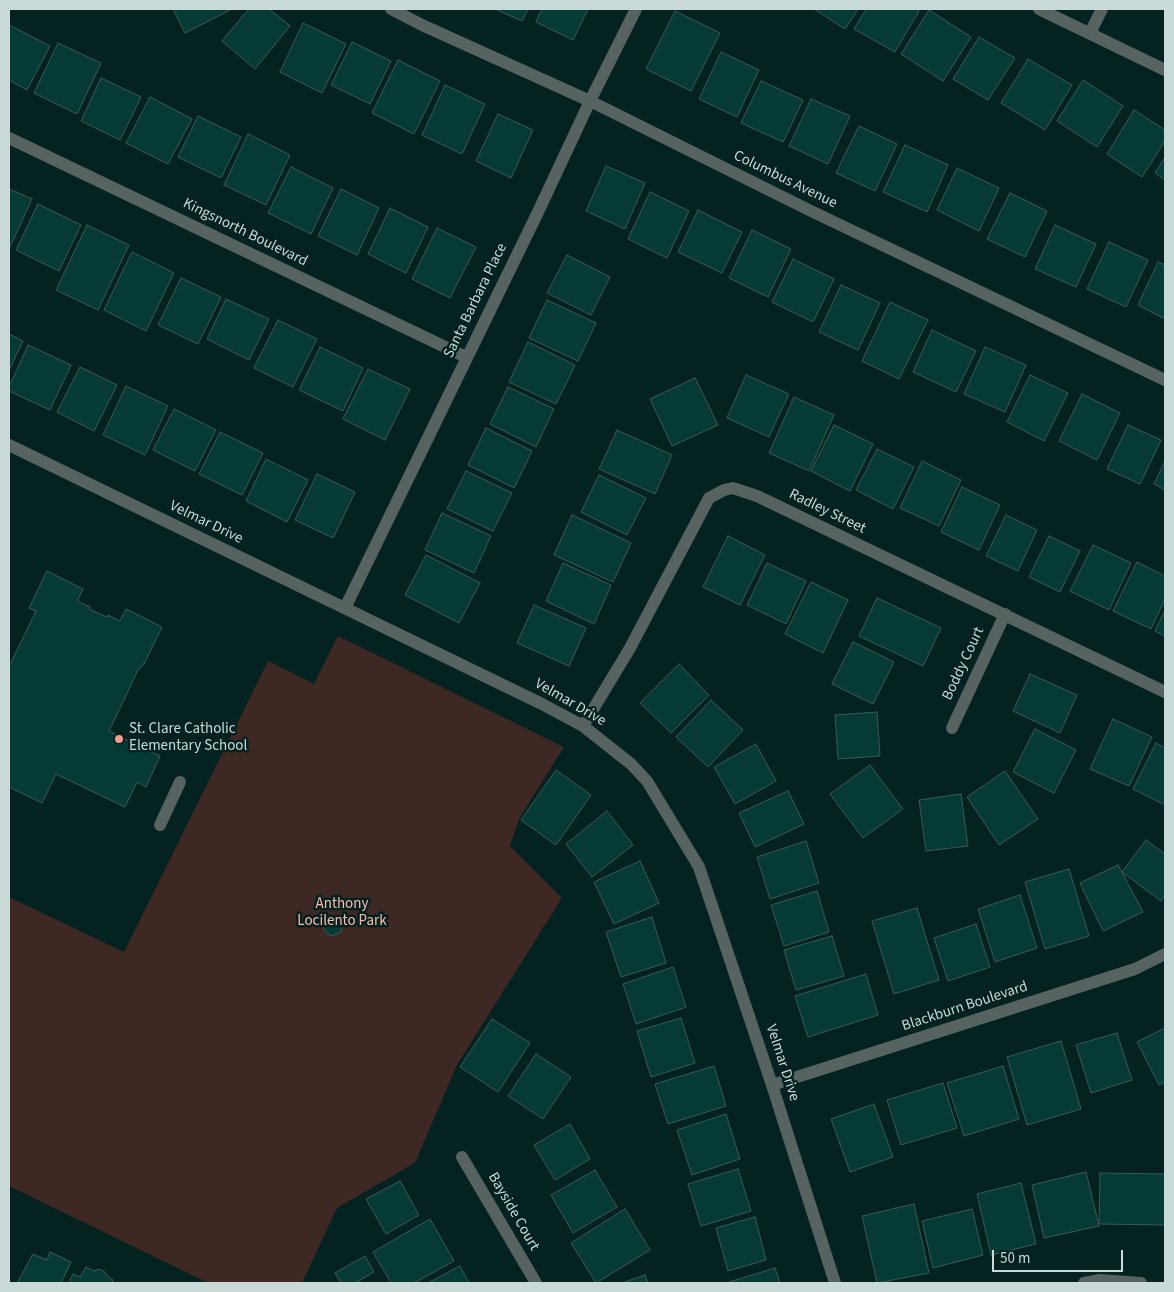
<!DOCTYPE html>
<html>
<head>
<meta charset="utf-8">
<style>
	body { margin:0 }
	#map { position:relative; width:1174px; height:1292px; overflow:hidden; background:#04221f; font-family:"Source Sans 3",sans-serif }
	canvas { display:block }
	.frame { position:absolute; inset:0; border:10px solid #cadad8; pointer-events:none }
	.scale { position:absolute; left:992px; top:1250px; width:131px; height:22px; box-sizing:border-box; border:2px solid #cadad8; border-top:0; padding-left:6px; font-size:15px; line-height:18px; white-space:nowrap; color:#cadad8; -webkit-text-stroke:4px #04221f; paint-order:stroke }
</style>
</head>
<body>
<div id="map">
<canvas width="1174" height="1292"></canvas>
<div class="frame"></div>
<div class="scale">50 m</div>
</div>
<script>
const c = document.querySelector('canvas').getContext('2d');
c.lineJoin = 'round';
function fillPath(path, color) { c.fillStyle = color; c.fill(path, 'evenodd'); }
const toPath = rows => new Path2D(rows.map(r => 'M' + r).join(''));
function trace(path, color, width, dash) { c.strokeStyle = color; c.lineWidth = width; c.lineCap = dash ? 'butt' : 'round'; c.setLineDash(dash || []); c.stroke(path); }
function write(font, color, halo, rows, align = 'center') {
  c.font = font + ' "Source Sans 3",sans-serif'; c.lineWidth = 5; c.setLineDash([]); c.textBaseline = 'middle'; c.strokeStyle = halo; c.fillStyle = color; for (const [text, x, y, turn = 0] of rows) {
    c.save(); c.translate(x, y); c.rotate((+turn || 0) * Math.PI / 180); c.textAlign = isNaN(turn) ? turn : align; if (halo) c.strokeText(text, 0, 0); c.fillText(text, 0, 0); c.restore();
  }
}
const green = toPath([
	[338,636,564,747,519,819,510,846,562,898,457,1065,415,1163,337,1208,302,1283,208,1283,9,1186,9,897,124,952,268,661,314,684]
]);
const building = toPath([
	[173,9,232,9,185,33,173,9],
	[249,9,269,9,290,26,255,69,222,41,249,9],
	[495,9,528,9,522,21,495,9],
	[542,9,588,9,573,40,536,22,542,9],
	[814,9,858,9,845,29,814,9],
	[866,9,915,9,919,11,895,52,854,29,866,9],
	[929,10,971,37,943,81,901,54,929,10],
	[675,11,720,33,691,91,646,69,675,11],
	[303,23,346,44,322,93,280,72,303,23],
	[9,25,50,46,27,90,9,80,9,25],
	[979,37,1015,58,988,100,953,79,979,37],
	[352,42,391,61,370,104,331,85,352,42],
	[58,43,101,63,77,114,34,93,58,43],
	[721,52,759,70,737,117,699,99,721,52],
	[1028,59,1072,85,1045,130,1001,103,1028,59],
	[398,60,440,81,414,134,372,113,398,60],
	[101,78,141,97,120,140,81,121,101,78],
	[1083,80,1123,106,1097,147,1057,121,1083,80],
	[761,81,803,100,783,142,741,123,761,81],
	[445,85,485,104,462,154,422,135,445,85],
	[150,97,192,119,168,164,126,143,150,97],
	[811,99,850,116,828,164,789,146,811,99],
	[1134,110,1165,130,1165,141,1142,177,1107,154,1134,110],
	[498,114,533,130,511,178,476,161,498,114],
	[198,116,241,137,221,178,178,157,198,116],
	[859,126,897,144,875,191,836,173,859,126],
	[248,134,290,155,266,205,224,185,248,134],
	[905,145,948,165,927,212,883,192,905,145],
	[1165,157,1165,180,1155,173,1165,157],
	[606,166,645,183,625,229,586,211,606,166],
	[291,167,333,188,311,234,268,213,291,167],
	[957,168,999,188,979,231,937,210,957,168],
	[9,189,32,199,10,247,9,246,9,189],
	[341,189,379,208,357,255,318,236,341,189],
	[650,192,689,211,667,258,628,239,650,192],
	[1010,193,1047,211,1025,257,987,239,1010,193],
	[38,204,81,225,59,271,16,250,38,204],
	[390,208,428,227,406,273,368,254,390,208],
	[698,210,742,232,722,273,678,252,698,210],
	[87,225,129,245,98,310,56,290,87,225],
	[1055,225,1096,244,1076,287,1035,269,1055,225],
	[437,228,476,247,450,298,412,279,437,228],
	[752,230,791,249,768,297,729,278,752,230],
	[1109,242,1148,260,1126,307,1087,289,1109,242],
	[132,252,174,273,146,331,104,310,132,252],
	[567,255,610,277,591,315,547,293,567,255],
	[793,259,834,279,813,322,772,302,793,259],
	[1158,262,1165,265,1165,319,1138,305,1158,262],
	[181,278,221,297,198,344,158,325,181,278],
	[841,285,880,303,858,350,819,332,841,285],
	[226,299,269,319,249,360,207,339,226,299],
	[547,300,596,323,578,361,529,338,547,300],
	[890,302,928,320,899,379,862,361,890,302],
	[278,320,317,339,293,387,254,368,278,320],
	[932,330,976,351,956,392,913,372,932,330],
	[9,334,23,341,9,370,9,334],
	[528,342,575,365,556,404,509,382,528,342],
	[28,345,71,365,50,410,9,391,9,387,28,345],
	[320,347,363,368,343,411,299,390,320,347],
	[985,347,1026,365,1005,412,964,394,985,347],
	[80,367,117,385,94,431,57,412,80,367],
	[368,369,410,389,385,440,343,419,368,369],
	[746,375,789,394,769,437,727,418,746,375],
	[1030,375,1068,393,1044,441,1007,422,1030,375],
	[695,378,718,425,672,446,650,399,695,378],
	[126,386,168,406,145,455,103,435,126,386],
	[508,387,554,409,536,447,490,424,508,387],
	[1082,394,1120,413,1097,460,1059,441,1082,394],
	[794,397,834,415,809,471,769,453,794,397],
	[174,409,216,430,195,471,153,450,174,409],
	[834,425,873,444,850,491,811,471,834,425],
	[1128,425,1161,440,1140,484,1107,469,1128,425],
	[486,428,532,451,514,488,468,465,486,428],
	[617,430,672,455,655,494,599,469,617,430],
	[220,432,263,453,242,495,199,474,220,432],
	[877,449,914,467,893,509,856,490,877,449],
	[266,459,308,480,287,522,246,501,266,459],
	[922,461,961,480,939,526,900,508,922,461],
	[1165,461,1165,490,1154,484,1165,461],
	[466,471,512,493,493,531,447,509,466,471],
	[317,474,355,492,333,538,295,520,317,474],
	[599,475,646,498,627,535,581,512,599,475],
	[962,487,1000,505,979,550,941,532,962,487],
	[442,513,491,536,474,573,425,550,442,513],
	[572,515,631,543,613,582,554,555,572,515],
	[1006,515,1037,530,1018,571,986,556,1006,515],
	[728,536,765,555,740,605,703,587,728,536],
	[1049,536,1080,551,1060,592,1029,577,1049,536],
	[1093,545,1131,563,1109,610,1070,591,1093,545],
	[426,555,480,583,459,623,405,595,426,555],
	[1137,562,1165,576,1165,599,1151,629,1113,611,1137,562],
	[563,563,611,585,594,624,546,601,563,563],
	[767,563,806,581,786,624,747,605,767,563],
	[47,571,83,589,77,601,90,607,89,609,107,617,108,615,120,621,126,609,162,627,144,664,138,670,109,731,160,756,146,787,137,782,125,807,56,774,42,803,9,787,9,667,36,611,29,608,47,571],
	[811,582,848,600,823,653,785,634,811,582],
	[877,598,941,628,923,666,859,636,877,598],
	[534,605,586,628,569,666,517,643,534,605],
	[1165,610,1165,636,1155,631,1165,610],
	[853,642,894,662,873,704,832,684,853,642],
	[679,664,709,695,671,733,640,703,679,664],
	[1030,674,1077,695,1060,733,1013,711,1030,674],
	[711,700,743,730,708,767,676,737,711,700],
	[877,712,880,756,838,759,835,715,877,712],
	[1113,719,1152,737,1129,786,1090,769,1113,719],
	[1035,729,1076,750,1054,793,1013,772,1035,729],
	[1156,743,1165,748,1165,805,1133,789,1156,743],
	[756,744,776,781,735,804,714,767,756,744],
	[870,765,903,809,863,838,830,794,870,765],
	[556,770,591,795,556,845,521,820,556,770],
	[1005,771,1038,819,999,845,967,797,1005,771],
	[788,791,804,824,755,847,739,813,788,791],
	[961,794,968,846,926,851,919,800,961,794],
	[607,811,633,845,592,877,566,844,607,811],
	[1146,840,1165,854,1165,895,1161,901,1122,872,1146,840],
	[806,841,819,883,770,899,757,857,806,841],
	[640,861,659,903,614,924,594,882,640,861],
	[1118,865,1143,912,1103,931,1080,883,1118,865],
	[1069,869,1089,936,1045,949,1025,882,1069,869],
	[817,891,829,932,784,946,771,905,817,891],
	[1020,895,1037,948,995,962,978,909,1020,895],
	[917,908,939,980,894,994,872,921,917,908],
	[334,916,342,923,341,932,331,936,324,930,326,920,334,916],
	[652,917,666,963,621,977,606,932,652,917],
	[976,924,990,967,948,981,934,938,976,924],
	[832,936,844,976,796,990,784,950,832,936],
	[673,967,686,1007,636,1024,623,984,673,967],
	[866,974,878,1015,808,1037,795,996,866,974],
	[681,1018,695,1063,651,1077,637,1031,681,1018],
	[492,1019,530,1043,498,1092,460,1067,492,1019],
	[1165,1028,1165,1082,1159,1085,1137,1042,1165,1028],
	[1117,1033,1132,1080,1091,1093,1076,1045,1117,1033],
	[1061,1041,1081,1109,1027,1125,1007,1057,1061,1041],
	[536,1054,571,1077,543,1119,508,1096,536,1054],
	[714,1066,726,1106,668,1124,655,1084,714,1066],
	[1003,1066,1019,1119,964,1136,947,1083,1003,1066],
	[943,1083,957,1128,901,1145,887,1100,943,1083],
	[874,1104,893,1157,850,1172,831,1119,874,1104],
	[726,1114,740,1159,692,1175,677,1130,726,1114],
	[570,1124,590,1159,555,1180,534,1145,570,1124],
	[738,1169,751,1211,701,1226,688,1184,738,1169],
	[595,1170,617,1207,573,1233,551,1195,595,1170],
	[1086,1172,1099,1226,1044,1238,1032,1185,1086,1172],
	[1100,1173,1165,1174,1165,1225,1099,1224,1100,1173],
	[400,1181,419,1215,386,1234,366,1199,400,1181],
	[1021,1183,1036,1244,991,1255,977,1194,1021,1183],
	[914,1204,929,1273,877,1283,862,1216,914,1204],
	[625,1209,650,1250,596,1283,571,1243,625,1209],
	[972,1209,983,1255,933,1268,922,1221,972,1209],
	[755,1217,766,1260,728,1271,716,1228,755,1217],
	[430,1219,454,1261,414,1283,391,1283,373,1252,430,1219],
	[50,1252,71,1262,61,1283,17,1283,33,1254,47,1260,50,1252],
	[365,1256,374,1272,355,1283,341,1283,335,1273,365,1256],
	[460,1266,469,1283,428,1283,460,1266],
	[86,1267,94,1271,99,1269,105,1272,107,1276,113,1280,112,1283,69,1283,73,1274,80,1277,86,1267],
	[775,1268,780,1283,726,1283,775,1268],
	[645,1275,648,1283,622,1283,645,1275]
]);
const minor = toPath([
	[391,9,422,25,590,101,811,211,1165,380],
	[1039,9,1165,70],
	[1090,33,1102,9],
	[9,138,466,357],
	[9,445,542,704,583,726,631,764,647,781,699,867,772,1085,835,1283],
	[345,608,539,210,590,101,636,9],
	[583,726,630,648,709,498,724,490,733,488,757,496,1165,692],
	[952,728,1005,614],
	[160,825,180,782],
	[772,1085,1135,969,1165,954],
	[462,1157,536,1283],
	[1084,1283,1100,1280,1141,1283]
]);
const markers = [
	[119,739,5,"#f59d8d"]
];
const streetNames = [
	["Columbus Avenue",785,180,26],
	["Kingsnorth Boulevard",245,233,26],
	["Santa Barbara Place",476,301,-64],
	["Radley Street",827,512,26],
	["Velmar Drive",206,523,26],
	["Boddy Court",964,664,-65],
	["Velmar Drive",570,703,30],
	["Blackburn Boulevard",965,1007,-18],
	["Velmar Drive",782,1063,72],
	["Bayside Court",513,1212,60]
];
const poiNames = [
	["St. Clare Catholic",129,730],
	["Elementary School",129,747]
];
const parkNames = [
	["Anthony",342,905],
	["Locilento Park",342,922]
];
fillPath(green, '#3d2824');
fillPath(building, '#053a35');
trace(building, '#3b5a56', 1);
trace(minor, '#566361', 12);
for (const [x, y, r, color] of markers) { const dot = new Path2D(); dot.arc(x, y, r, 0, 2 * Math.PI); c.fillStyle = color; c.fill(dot); trace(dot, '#04221f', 2); }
write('15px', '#cadad8', '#04221f', streetNames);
write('15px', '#cadad8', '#04221f', poiNames, 'left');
write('15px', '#feb9ac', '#04221f', parkNames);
</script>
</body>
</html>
